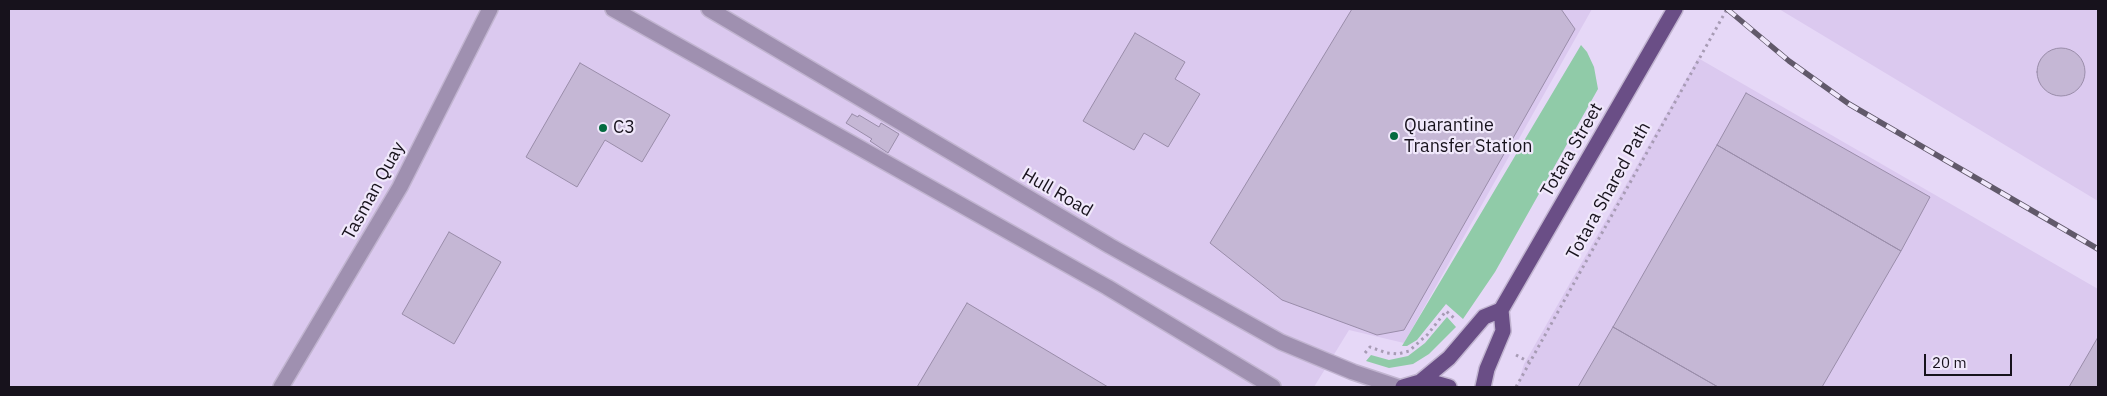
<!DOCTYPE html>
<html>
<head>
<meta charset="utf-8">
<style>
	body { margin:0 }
	#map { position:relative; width:2107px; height:396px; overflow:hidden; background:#e6d8f7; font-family:"IBM Plex Sans",sans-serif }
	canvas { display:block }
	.frame { position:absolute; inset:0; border:10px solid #17121c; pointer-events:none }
	.scale { position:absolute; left:1924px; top:354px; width:88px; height:22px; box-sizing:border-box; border:2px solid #17121c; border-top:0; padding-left:6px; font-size:15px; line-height:18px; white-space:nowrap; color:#17121c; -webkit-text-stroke:4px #f0e8fb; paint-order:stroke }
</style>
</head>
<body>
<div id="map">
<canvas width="2107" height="396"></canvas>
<div class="frame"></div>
<div class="scale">20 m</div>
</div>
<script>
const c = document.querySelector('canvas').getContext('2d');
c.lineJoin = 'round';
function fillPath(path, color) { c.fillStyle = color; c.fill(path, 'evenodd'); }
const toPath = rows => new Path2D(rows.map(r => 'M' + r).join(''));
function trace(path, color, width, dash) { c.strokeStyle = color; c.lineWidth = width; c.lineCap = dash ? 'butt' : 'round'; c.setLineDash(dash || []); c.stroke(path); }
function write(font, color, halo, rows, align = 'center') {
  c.font = font + ' "IBM Plex Sans",sans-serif'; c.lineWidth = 4.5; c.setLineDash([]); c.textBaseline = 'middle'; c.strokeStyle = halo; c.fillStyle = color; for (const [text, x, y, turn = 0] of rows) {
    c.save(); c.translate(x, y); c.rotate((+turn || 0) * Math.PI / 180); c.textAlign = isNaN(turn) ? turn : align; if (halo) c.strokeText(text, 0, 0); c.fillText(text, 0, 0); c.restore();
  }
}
const built = toPath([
	[9,9,1592,9,1404,343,1349,330,1314,387,9,387],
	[1779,9,2098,9,2098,201],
	[1698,58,2098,289,2098,387,1517,387,1524,364]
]);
const green = toPath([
	[1581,45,1587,52,1594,67,1598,89,1495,272,1463,319,1446,304,1417,340,1407,346,1402,346],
	[1447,317,1456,327,1429,354,1413,364,1389,368,1366,361,1371,355,1389,360,1408,356,1425,343]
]);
const building = toPath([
	[1352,9,1561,9,1575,29,1404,330,1377,335,1282,300,1210,243,1352,9],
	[1135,33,1185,62,1175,79,1200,94,1168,147,1144,133,1134,150,1083,121,1135,33],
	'2037 72a24 24 0 1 1 48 0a24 24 0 1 1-48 0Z',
	[580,63,670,115,642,162,605,140,577,187,526,157,580,63],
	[1746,93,1930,197,1901,251,1717,145,1746,93],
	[852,114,858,117,859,115,879,127,881,123,899,134,888,153,870,141,872,139,846,123,852,114],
	[1717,145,1901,251,1822,387,1718,387,1613,327,1717,145],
	[449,232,501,262,454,344,402,314,449,232],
	[967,303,1108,387,917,387,967,303],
	[1613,327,1718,387,1578,387,1613,327],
	[2098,337,2098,387,2069,387,2090,351,2098,337]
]);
const path = toPath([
	[1365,353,1370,347,1387,353,1398,354,1409,351,1428,334,1446,311,1455,319],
	[1516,355,1529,362],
	[1516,387,1727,9]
]);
const minor = toPath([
	[613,9,1107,287,1273,387],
	[709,9,1110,246,1281,342,1353,372,1398,387],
	[281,387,400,187,490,9]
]);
const major = toPath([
	[1420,382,1449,358,1484,317,1501,310],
	[1403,387,1420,382,1435,383,1449,387],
	[1483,387,1487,369,1503,331,1501,310,1675,9]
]);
const rail = toPath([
	[1727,9,1789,61,1849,104,2098,249]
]);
const markers = [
	[603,128,5,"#046b40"],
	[1394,136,5,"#046b40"]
];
const poiNames = [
	["Quarantine",1404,126],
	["Transfer Station",1404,147],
	["C3",613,128]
];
const streetNames = [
	["Totara Street",1572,150,-60],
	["Tasman Quay",374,191,-61],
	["Totara Shared Path",1609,191,-61],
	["Hull Road",1057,193,30]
];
fillPath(built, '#dbc9ef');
fillPath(green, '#90cba8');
fillPath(building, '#c5b7d5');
trace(building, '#9a8daa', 1);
trace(minor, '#c1b4d0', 18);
trace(major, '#c1b4d0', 18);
trace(path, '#a79bb4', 3, [2.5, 4]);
trace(minor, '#9f90b0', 15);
trace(major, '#6a4e86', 15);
trace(rail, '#61596a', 5.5);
trace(rail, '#f0e8fb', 4, [11]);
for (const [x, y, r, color] of markers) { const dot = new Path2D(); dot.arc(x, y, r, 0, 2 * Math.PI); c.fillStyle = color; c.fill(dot); trace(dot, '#f0e8fb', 2); }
write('18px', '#17121c', '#f0e8fb', poiNames, 'left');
write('18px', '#17121c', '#f0e8fb', streetNames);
</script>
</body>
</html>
